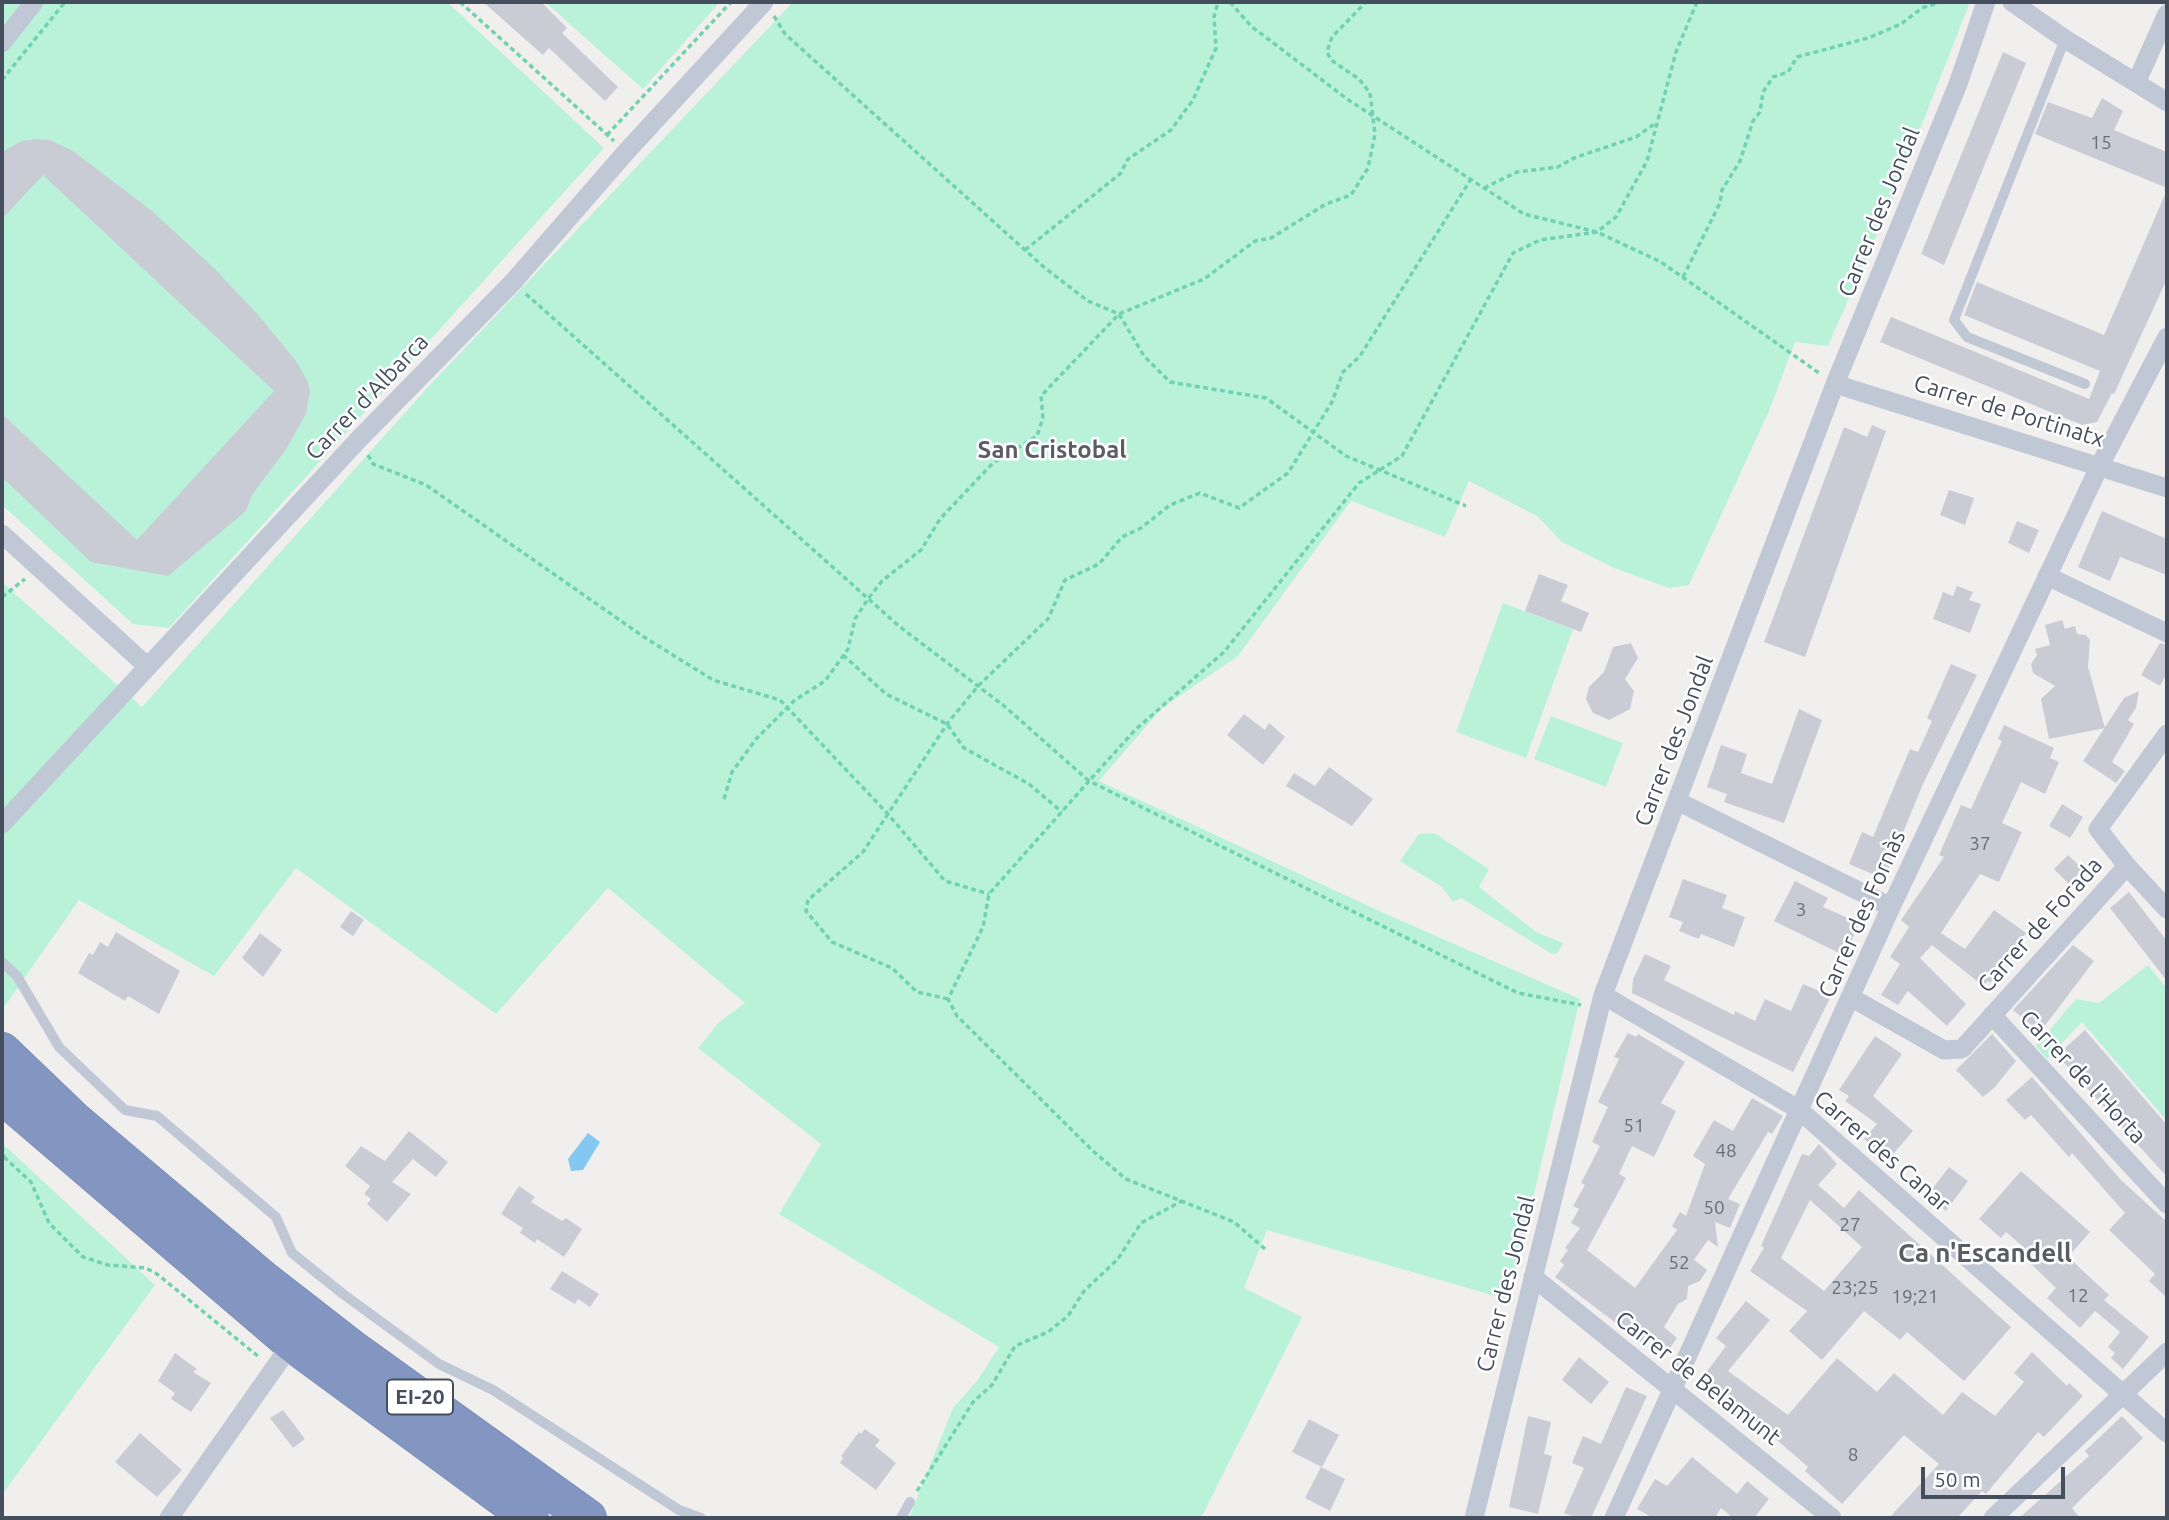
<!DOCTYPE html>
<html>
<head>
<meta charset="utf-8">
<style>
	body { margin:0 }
	#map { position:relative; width:2169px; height:1520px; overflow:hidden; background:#f1efee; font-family:Ubuntu,sans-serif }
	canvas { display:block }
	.frame { position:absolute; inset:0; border:4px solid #454e5d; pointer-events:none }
	.scale { position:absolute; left:1921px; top:1467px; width:144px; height:32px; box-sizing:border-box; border:4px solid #454e5d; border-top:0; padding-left:9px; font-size:21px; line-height:24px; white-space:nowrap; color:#454e5d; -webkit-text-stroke:5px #fff; paint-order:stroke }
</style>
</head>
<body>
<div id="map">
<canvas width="2169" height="1520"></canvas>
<div class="frame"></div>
<div class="scale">50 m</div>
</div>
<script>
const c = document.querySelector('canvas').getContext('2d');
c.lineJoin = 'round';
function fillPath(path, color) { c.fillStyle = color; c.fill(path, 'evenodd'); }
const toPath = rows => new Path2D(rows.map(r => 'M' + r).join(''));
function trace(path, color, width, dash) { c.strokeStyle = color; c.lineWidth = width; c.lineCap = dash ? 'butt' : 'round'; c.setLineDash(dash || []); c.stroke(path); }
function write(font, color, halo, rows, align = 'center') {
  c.font = font + ' Ubuntu,sans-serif'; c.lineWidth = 5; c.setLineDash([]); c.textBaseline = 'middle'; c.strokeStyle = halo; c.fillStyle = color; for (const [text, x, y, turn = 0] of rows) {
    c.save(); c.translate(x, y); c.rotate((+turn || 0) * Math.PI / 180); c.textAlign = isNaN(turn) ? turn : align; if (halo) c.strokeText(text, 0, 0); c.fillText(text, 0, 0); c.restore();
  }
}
const green = toPath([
	[2,2,447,2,604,148,169,628,133,624,2,505],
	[545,2,720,2,643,89],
	[793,2,1970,2,1895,193,1828,346,1795,342,1769,411,1689,585,1669,588,1614,568,1562,542,1537,516,1469,481,1445,537,1351,501,1238,656,1162,708,1099,781,1386,914,1580,999,1509,1300,1267,1230,1244,1288,1302,1317,1201,1518,909,1518,953,1408,977,1381,999,1347,779,1214,821,1144,698,1048,719,1022,745,1003,608,888,496,1014,296,868,214,976,79,900,2,1010,2,582,142,707,427,388],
	[1503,603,1573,629,1526,758,1456,732],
	[1551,716,1623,743,1606,787,1534,759],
	[1434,833,1489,869,1479,887,1536,932,1563,943,1558,953,1552,954,1461,898,1453,902,1442,887,1400,861,1419,834],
	[2148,965,2167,989,2167,1121,2082,1022,2047,1059,2036,1046,2076,999,2099,1003],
	[2,1143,155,1285,2,1495]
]);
const water = toPath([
	[588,1133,600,1142,583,1170,571,1171,568,1159]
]);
const building = toPath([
	[483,2,541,2,567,28,562,33,618,87,605,101,549,48,543,55],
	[2003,52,2026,63,1944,265,1921,254],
	[2102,98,2123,111,2114,130,2167,152,2167,188,2035,134,2048,102,2092,118],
	[37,139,50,140,73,151,152,211,215,269,259,316,296,361,307,380,310,391,306,414,285,451,252,495,246,511,168,576,91,562,2,477,2,414,137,540,274,391,43,175,2,219,2,152,22,141],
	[2167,190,2167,279,2114,394,2112,393,2097,422,2082,425,1880,342,1891,317,2089,399,2100,371,1964,315,1977,282,2104,335],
	[1872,425,1886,431,1805,657,1764,642,1844,427,1867,437],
	[1949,490,1974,498,1965,525,1940,515],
	[2102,511,2167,539,2167,575,2120,557,2110,581,2078,567],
	[2017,521,2039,530,2029,553,2008,543],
	[1539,574,1568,585,1561,601,1589,613,1581,632,1525,611],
	[1957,586,1973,592,1969,600,1981,604,1970,633,1933,619,1943,592,1953,596],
	[2062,620,2065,629,2075,626,2077,634,2086,635,2090,640,2088,667,2105,728,2049,739,2041,699,2055,686,2033,673,2031,664,2037,655,2035,649,2050,645,2045,625],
	[1631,643,1638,658,1625,679,1634,691,1630,709,1609,720,1593,713,1586,699,1589,687,1604,672,1613,647],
	[2160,643,2167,645,2167,673,2160,686,2141,675],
	[1951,664,1977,675,1923,784,1884,879,1849,864,1862,832,1873,837,1910,749,1918,752,1932,721,1927,718],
	[2139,691,2136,708,2128,720,2134,724,2112,762,2125,771,2116,783,2083,761,2124,698],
	[1799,709,1822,720,1784,823,1724,802,1727,794,1707,787,1721,745,1747,754,1741,773,1772,784],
	[1244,714,1265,730,1269,723,1285,737,1263,765,1227,735],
	[2004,725,2054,748,2050,758,2059,762,2045,794,2021,782,2002,823,2022,832,1999,882,1980,874,1941,933,1965,949,1994,910,2026,933,1990,983,1988,981,1983,986,1932,945,1920,958,1966,1004,1947,1026,1908,991,1898,1005,1881,995,1900,964,1890,957,1909,927,1901,920,1944,857,1939,855,1961,805,1971,809,2002,741,1998,739],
	[1329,767,1373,799,1352,826,1286,786,1294,773,1315,786],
	[2062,804,2083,817,2070,838,2049,826],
	[2068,855,2083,869,2069,884,2054,869],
	[1683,879,1727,895,1722,908,1745,917,1734,947,1701,934,1699,939,1679,931,1683,922,1669,917],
	[1795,881,1828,898,1823,907,1859,923,1845,956,1774,921],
	[2129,892,2167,941,2167,981,2110,908],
	[351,911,364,920,353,936,340,927],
	[116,932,180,971,159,1014,128,996,125,1001,78,973,89,953,93,955,100,942,108,947],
	[260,933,282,950,263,977,242,958],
	[2073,945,2094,961,2040,1032,2013,1010],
	[1645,954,1671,966,1664,980,1734,1015,1735,1011,1755,1021,1765,999,1791,1011,1803,984,1831,996,1793,1072,1632,993,1633,979],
	[2085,1030,2167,1125,2167,1177,2057,1055],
	[1628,1033,1636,1037,1638,1034,1685,1062,1661,1103,1676,1111,1654,1157,1632,1146,1619,1174,1626,1178,1587,1250,1635,1288,1677,1230,1672,1226,1680,1212,1686,1216,1705,1164,1693,1156,1714,1120,1733,1131,1752,1098,1783,1116,1772,1134,1768,1132,1728,1199,1740,1204,1730,1228,1715,1222,1718,1247,1708,1240,1694,1260,1707,1270,1700,1281,1688,1286,1687,1299,1678,1304,1664,1327,1677,1338,1667,1352,1645,1336,1641,1342,1555,1277,1564,1265,1560,1261,1568,1250,1565,1248,1580,1228,1571,1223,1579,1209,1573,1206,1585,1185,1581,1183,1600,1146,1592,1142,1608,1107,1598,1102,1619,1059,1614,1057],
	[1992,1034,2016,1061,1994,1088,1983,1097,1956,1070],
	[1875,1036,1902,1054,1873,1096,1913,1131,1888,1160,1864,1139,1877,1124,1845,1101,1849,1096,1839,1090],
	[2032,1077,2121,1180,2167,1222,2167,1298,2149,1281,2155,1274,2109,1230,2125,1213,2072,1153,2069,1157,2031,1115,2025,1120,2006,1100],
	[409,1131,448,1162,436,1177,413,1159,392,1182,411,1194,387,1222,367,1204,371,1199,364,1194,370,1186,345,1166,361,1146,385,1161],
	[1819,1144,1837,1164,1818,1185,1844,1208,1859,1190,2011,1327,1964,1381,1907,1332,1900,1340,1864,1311,1822,1360,1789,1331,1807,1311,1750,1271,1764,1248,1761,1246,1802,1154,1809,1156],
	[1810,1200,1862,1247,1824,1291,1781,1258],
	[1949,1167,1968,1181,1946,1211,1927,1196],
	[2021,1171,2090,1232,2068,1257,2109,1295,2104,1300,2149,1337,2123,1369,2111,1358,2115,1353,2108,1347,2120,1332,2095,1311,2080,1328,2047,1298,2056,1288,2026,1259,2029,1252,2006,1232,2001,1238,1979,1219],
	[519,1186,535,1197,531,1202,562,1221,566,1218,582,1229,564,1257,537,1239,535,1243,520,1233,523,1228,501,1214],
	[562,1271,599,1294,590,1307,578,1299,575,1304,550,1289],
	[1746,1301,1770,1320,1728,1371,1788,1415,1837,1358,1877,1392,1894,1373,1943,1415,1962,1392,1995,1416,2024,1382,2014,1373,2032,1352,2067,1386,2069,1383,2083,1396,2044,1437,2038,1432,1986,1494,1982,1491,1957,1518,1889,1518,1939,1464,1904,1435,1842,1504,1805,1471,1808,1467,1754,1420,1749,1427,1723,1408,1727,1403,1699,1382,1726,1346,1716,1338],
	[175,1353,197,1369,193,1372,211,1383,191,1412,171,1399,175,1393,158,1381],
	[1579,1357,1609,1382,1591,1404,1562,1380],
	[1626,1387,1647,1396,1591,1518,1577,1518,1564,1513,1584,1468,1572,1463,1583,1436,1601,1444],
	[283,1410,305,1439,293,1448,270,1418],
	[1528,1416,1551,1422,1544,1454,1552,1456,1538,1514,1509,1507],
	[2122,1416,2143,1438,2072,1508,2080,1518,2019,1518,2089,1456,2085,1451],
	[1309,1419,1339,1435,1322,1467,1292,1452],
	[865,1429,880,1440,875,1446,896,1463,876,1490,840,1463,843,1458,841,1456,859,1432,861,1434],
	[140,1433,182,1470,157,1497,115,1462],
	[1692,1457,1737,1494,1747,1481,1769,1499,1754,1518,1733,1518,1721,1508,1715,1518,1653,1518,1637,1509,1655,1479,1667,1486],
	[1321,1467,1345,1479,1330,1511,1305,1498]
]);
const path = toPath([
	[460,2,614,141],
	[1169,2,1181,2],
	[1230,2,1251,26,1347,99,1524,214,1597,232,1661,262,1819,373],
	[774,16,785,34,1045,268,1088,301,1119,314,1144,356,1170,382,1266,398,1346,456,1466,506],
	[2,80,65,2],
	[607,135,731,2],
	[1484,188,1517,172,1558,167,1574,158,1636,137,1656,123],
	[1025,250,1120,174,1128,159,1171,130,1193,100,1216,48,1214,17,1218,2],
	[1683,277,1720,203,1722,190,1740,161,1753,121,1760,112,1763,92,1773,77,1788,72,1797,57,1868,38,1901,24,1922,8,1941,2],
	[526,294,900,627,1003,705,1089,781,1135,730,1224,652,1359,483,1402,456,1513,253,1540,240,1597,232,1616,217,1647,161,1676,52,1697,2],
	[368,455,373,464,426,485,644,637,713,680,780,700,887,813,945,881,989,894],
	[2,597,25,579],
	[843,655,886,694,947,724,964,748,1029,784,1062,812],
	[724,799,732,772,756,739,795,700,825,681,848,649,855,619,868,599,882,581,921,550,940,519,993,463,1037,436,1043,418,1041,396,1119,314,1204,279,1255,241,1271,238,1326,204,1351,195,1368,168,1375,134,1370,93,1359,79,1331,60,1327,52,1332,37,1366,2],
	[948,999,917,992,892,968,832,942,806,911,808,900,863,852,947,724,978,686,1048,619,1065,580,1099,564,1122,537,1141,528,1170,505,1200,493,1239,508,1288,473,1332,402,1343,372,1360,356,1471,179],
	[2,1146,4,1157,2,1162],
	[4,1157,31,1182,49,1223,83,1257,108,1265,146,1268,157,1274,259,1357],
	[1265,1249,1234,1222,1126,1179,1094,1152,957,1016,948,999,983,927,989,894,1089,781,1518,993,1581,1005],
	[917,1491,973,1402,992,1385,1015,1346,1048,1332,1068,1316,1084,1291,1118,1259,1141,1223,1182,1201]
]);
const lane = toPath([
	[2065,39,1954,320,1967,337,2085,384],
	[2,962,17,976,59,1047,125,1110,157,1116,276,1217,292,1253,343,1294,439,1364,493,1390,679,1510,701,1518],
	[901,1518,910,1502]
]);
const street = toPath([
	[2012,2,2065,39,2167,102],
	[2,43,34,2],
	[2136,83,2167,14],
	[1835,384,2167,488],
	[2,534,148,667],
	[2047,576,2167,633],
	[1677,801,1891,907],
	[2,824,360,438,513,282,626,152,764,2],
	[2127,866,2167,909],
	[1603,995,1798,1109,2167,1433],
	[1852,998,1944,1050,1962,1049,2127,866,2098,829,2167,734],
	[1992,1015,2167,1204],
	[1533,1277,1832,1518],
	[169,1518,292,1343],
	[1474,1518,1603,995,1835,384,1958,84,1986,2],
	[1614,1518,1891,907,2100,465,2167,337],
	[1993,1518,2167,1352]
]);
const highway = toPath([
	[2,1051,74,1120,264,1280,354,1350,588,1518],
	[2,1095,292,1343,530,1518]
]);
const numberNames = [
	["15",2101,143],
	["37",1980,844],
	["3",1801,910],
	["51",1634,1126],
	["48",1726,1151],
	["50",1714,1208],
	["27",1850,1225],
	["52",1679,1263],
	["23;25",1855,1288],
	["12",2078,1296],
	["19;21",1915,1297],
	["8",1853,1455]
];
const shields = [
	[420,1397,66]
];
const shieldNames = [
	["EI-20",420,1397]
];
const streetNames = [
	["Carrer des Jondal",1879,212,-68],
	["Carrer d'Albarca",367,397,-46],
	["Carrer de Portinatx",2009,411,17],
	["Carrer des Jondal",1674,741,-69],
	["Carrer des Fornàs",1862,914,-66],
	["Carrer de Forada",2040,925,-48],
	["Carrer de l'Horta",2083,1077,47],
	["Carrer des Canar",1882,1151,41],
	["Carrer des Jondal",1506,1284,-76],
	["Carrer de Belamunt",1698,1378,38]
];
const neighbourhoodNames = [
	["San Cristobal",1052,450]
];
const quarterNames = [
	["Ca n'Escandell",1985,1253]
];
fillPath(green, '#baf2d9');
fillPath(water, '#84c8f1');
fillPath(building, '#caccd5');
trace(highway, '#6e81ac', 38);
trace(path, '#70d2b3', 3.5, [5, 3.5]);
trace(lane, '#c1c8d5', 10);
trace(street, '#c1c8d5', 19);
trace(highway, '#8396c1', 37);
write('19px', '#666e7b', null, numberNames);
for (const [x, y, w] of shields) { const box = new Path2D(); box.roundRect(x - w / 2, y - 17.5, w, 35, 5); c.fillStyle = '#fff'; c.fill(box); trace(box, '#454e5d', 2); }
write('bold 21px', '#454e5d', null, shieldNames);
write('23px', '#454e5d', '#fff', streetNames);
write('bold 24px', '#5b5d64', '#fff', neighbourhoodNames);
write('bold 26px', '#5b5d64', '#fff', quarterNames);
</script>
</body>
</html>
